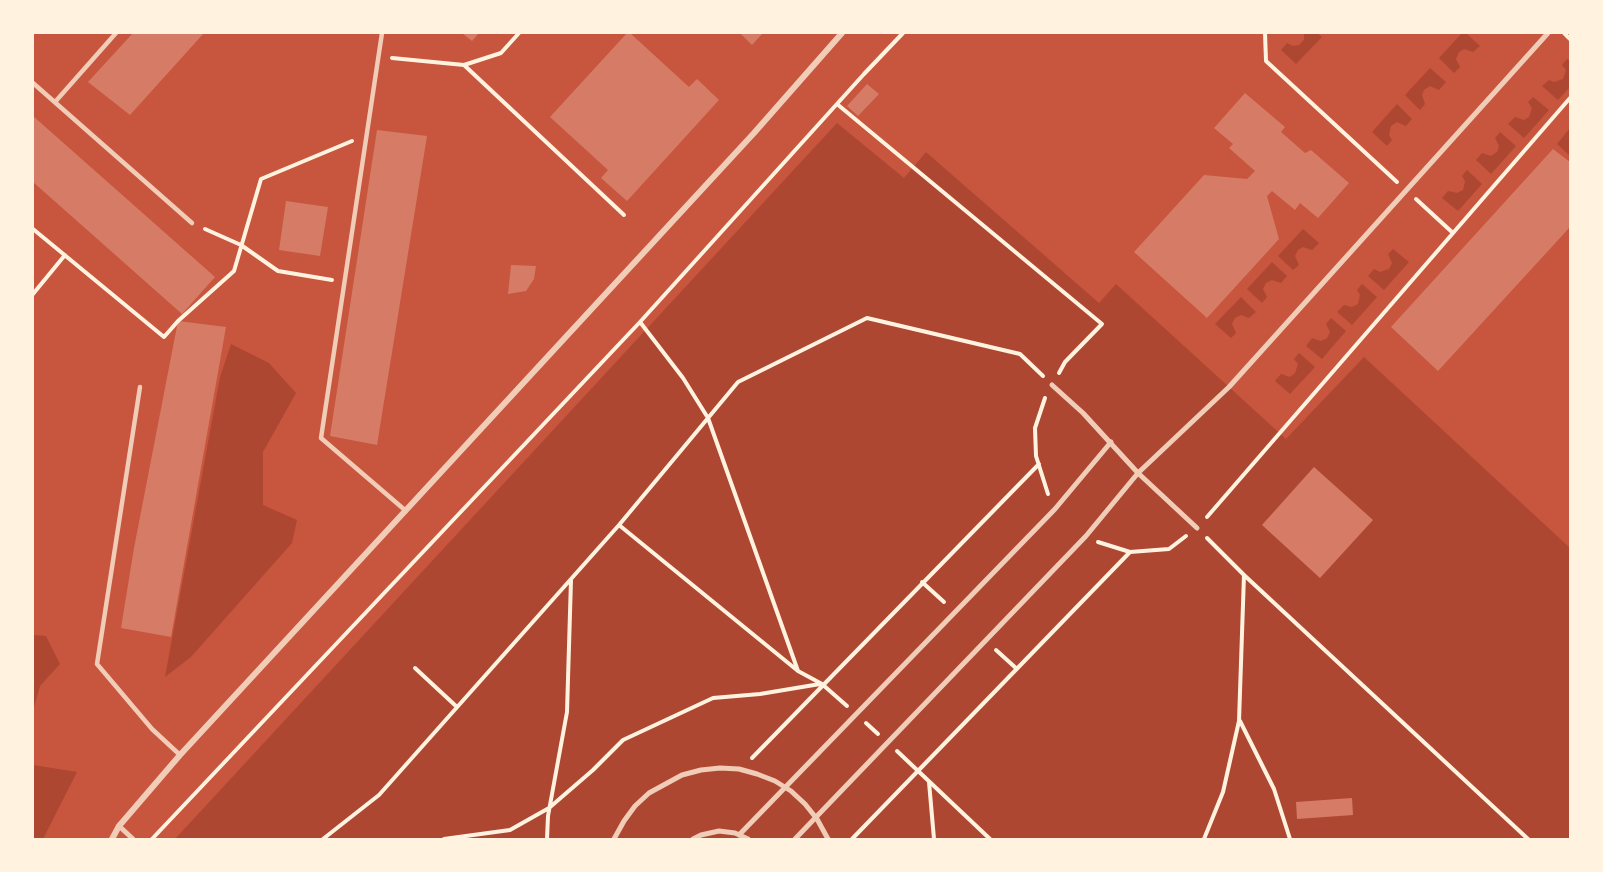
<!DOCTYPE html>
<html>
<head>
<meta charset="utf-8">
<style>
	body { margin:0 }
	#map { position:relative; width:1603px; height:872px; overflow:hidden; background:#c8553d; font-family:"Open Sans",sans-serif }
	canvas { display:block }
	.frame { position:absolute; inset:0; border:34px solid #fff3e0; pointer-events:none }
</style>
</head>
<body>
<div id="map">
<canvas width="1603" height="872"></canvas>
<div class="frame"></div>
</div>
<script>
const c = document.querySelector('canvas').getContext('2d');
c.lineJoin = 'round';
function fillPath(path, color) { c.fillStyle = color; c.fill(path, 'evenodd'); }
const toPath = rows => new Path2D(rows.map(r => 'M' + r).join(''));
function trace(path, color, width, dash) { c.strokeStyle = color; c.lineWidth = width; c.lineCap = dash ? 'butt' : 'round'; c.setLineDash(dash || []); c.stroke(path); }
const green = toPath([
	[1304,33,1317,33,1322,37,1296,64,1281,50,1287,43,1293,46,1299,45,1304,40],
	[1462,33,1466,33,1480,46,1473,52,1464,49,1459,52,1456,59,1460,67,1454,73,1439,58],
	[1567,59,1570,61,1570,87,1558,100,1542,86,1549,80,1554,82,1563,79,1566,70,1562,65],
	[1430,68,1446,82,1439,90,1430,86,1424,90,1422,95,1425,104,1420,110,1405,95],
	[1533,97,1549,110,1524,138,1508,124,1515,117,1524,120,1529,117,1532,108,1528,102],
	[1397,104,1412,119,1406,126,1397,122,1391,126,1389,135,1392,140,1387,146,1372,132],
	[837,123,904,178,926,152,1099,303,1116,284,1286,439,1364,357,1570,548,1570,839,175,839],
	[1570,128,1570,156,1557,144],
	[1500,132,1516,146,1491,174,1476,160,1482,153,1491,156,1497,152,1499,146,1495,138],
	[1467,170,1482,184,1458,211,1442,198,1448,191,1457,193,1463,190,1465,181,1462,176],
	[1303,229,1319,243,1312,250,1303,247,1298,250,1295,256,1299,265,1293,270,1278,256],
	[1393,249,1409,262,1384,290,1368,276,1374,269,1380,272,1389,269,1392,263,1388,254],
	[1272,262,1287,276,1281,283,1272,280,1266,283,1263,289,1267,297,1262,303,1247,289],
	[1362,284,1377,297,1352,325,1337,312,1344,305,1352,307,1358,304,1360,295,1357,290],
	[1241,297,1256,312,1249,318,1241,315,1235,318,1232,324,1236,333,1231,338,1215,324],
	[1331,318,1346,331,1322,359,1306,346,1312,338,1321,341,1327,338,1330,332,1326,324],
	[231,344,269,363,296,393,263,452,263,505,297,520,292,543,191,657,165,677,220,377],
	[1299,353,1315,367,1290,394,1275,381,1281,374,1290,377,1295,373,1298,364,1294,359],
	[33,635,46,636,60,664,40,686,33,711],
	[33,765,77,772,43,839,33,839]
]);
const building = toPath([
	[133,33,204,33,130,115,88,82],
	[462,33,479,33,472,41],
	[627,33,630,33,689,87,697,79,719,100,627,201,601,178,608,170,550,117],
	[740,33,763,33,752,45],
	[867,84,879,94,858,116,847,106],
	[1245,93,1285,127,1281,132,1305,153,1311,150,1349,183,1318,218,1300,203,1295,210,1272,191,1267,196,1279,239,1207,318,1134,252,1204,175,1247,179,1255,171,1229,148,1233,144,1214,128],
	[33,116,215,277,182,314,33,182],
	[377,130,427,136,377,445,330,436],
	[1553,149,1570,162,1570,227,1438,371,1391,327],
	[286,201,328,207,320,256,279,250],
	[511,265,536,266,534,279,526,291,508,294],
	[178,321,226,327,171,637,121,628,134,548],
	[1314,467,1373,520,1320,578,1262,525],
	[1352,798,1353,815,1297,819,1296,802]
]);
const path = toPath([
	[1265,33,1266,61,1397,182],
	[1564,33,1570,39],
	[392,58,464,65,501,53,519,33],
	[464,65,624,215],
	[837,104,1102,324,1065,362,1059,373],
	[1416,199,1453,233],
	[33,229,164,337,178,321,234,271,261,179,352,141],
	[205,229,241,245,278,271,332,280],
	[33,294,65,255],
	[640,322,683,378,708,418,798,671],
	[1045,398,1035,428,1036,456,1048,494],
	[1207,517,1570,98],
	[619,525,798,671,822,684,847,706],
	[1207,538,1244,575,1528,839],
	[1098,542,1130,552,1169,549,1186,536],
	[922,582,944,602],
	[996,650,1017,669],
	[415,668,457,707],
	[1240,721,1274,789,1290,839],
	[866,723,878,734],
	[897,751,990,839],
	[752,758,1039,464],
	[929,782,934,839],
	[152,839,640,322,864,74,903,33],
	[323,839,379,795,619,525,738,382,867,318,1020,354,1043,376],
	[444,839,510,830,549,808,593,770,623,740,713,698,760,694,820,684],
	[547,839,548,816,567,712,571,580],
	[852,839,1130,552],
	[1204,839,1223,792,1239,721,1244,575]
]);
const service = toPath([
	[382,33,321,438,406,511],
	[33,83,192,223],
	[55,102,116,33],
	[140,387,97,664,152,729,180,755]
]);
const pedestrian = toPath([
	[1052,385,1083,413,1138,473,1197,528],
	[119,826,133,839],
	[739,835,1055,509,1111,442],
	[614,839,624,821,635,806,649,793,682,775,701,770,720,768,739,769,757,774,775,781,791,791,805,804,817,819,828,839],
	[693,839,701,835,719,831,735,833,748,839],
	[795,839,1086,536,1138,473,1229,387,1548,33]
]);
const minor = toPath([
	[112,839,119,826,180,755,754,133,842,33]
]);
fillPath(green, '#ae4732');
fillPath(building, '#d67c66');
trace(path, '#fff3e0', 4);
trace(service, '#f1ccb7', 4.5);
trace(pedestrian, '#f1ccb7', 5);
trace(minor, '#f1ccb7', 6);
</script>
</body>
</html>
